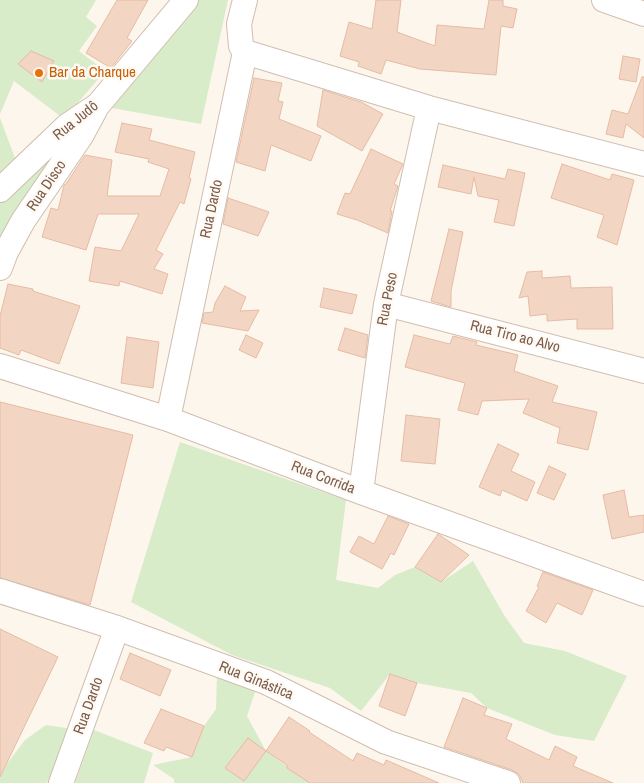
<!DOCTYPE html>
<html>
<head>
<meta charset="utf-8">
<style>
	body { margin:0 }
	canvas { display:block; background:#fdf6ec }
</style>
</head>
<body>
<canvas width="644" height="783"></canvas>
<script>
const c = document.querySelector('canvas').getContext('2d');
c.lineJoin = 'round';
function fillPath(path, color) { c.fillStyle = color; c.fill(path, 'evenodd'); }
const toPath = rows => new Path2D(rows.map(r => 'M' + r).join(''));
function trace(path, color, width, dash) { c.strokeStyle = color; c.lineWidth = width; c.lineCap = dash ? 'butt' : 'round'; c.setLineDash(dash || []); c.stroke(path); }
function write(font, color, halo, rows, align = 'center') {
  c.font = font + ' "Archivo Narrow",sans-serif'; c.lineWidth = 5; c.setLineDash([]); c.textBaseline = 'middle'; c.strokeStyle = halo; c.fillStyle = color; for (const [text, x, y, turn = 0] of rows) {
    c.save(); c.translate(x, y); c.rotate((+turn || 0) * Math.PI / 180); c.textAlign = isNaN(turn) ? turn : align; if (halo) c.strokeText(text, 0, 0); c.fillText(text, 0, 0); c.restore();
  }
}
const green = toPath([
	[0,0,96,0,86,17,97,26,79,51,105,71,64,119,14,81,0,114],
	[192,0,228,0,201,124,106,107],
	[0,118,15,158,0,172],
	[76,131,0,253,0,203],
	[180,442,346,500,336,580,378,588,395,575,415,567,441,582,473,561,504,615,524,643,565,651,627,676,594,741,555,735,487,708,471,693,417,683,390,674,361,711,330,688,232,655,131,602],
	[217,674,255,692,247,716,266,751,310,783,174,783,174,779,153,765,192,757,204,726,216,709],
	[46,725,72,729,47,783,0,783,0,778,6,765,25,740],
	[94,730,153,753,144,783,75,783]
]);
const building = toPath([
	[117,0,148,0,127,38,132,41,111,68,86,53,117,0],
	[376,0,401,0,397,32,435,46,437,25,484,29,489,0,503,0,503,6,517,9,513,28,501,26,496,75,420,69,386,60,381,74,358,66,359,62,340,56,349,22,372,29,376,0],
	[31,51,54,61,42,82,18,64,31,51],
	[623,56,640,59,636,82,619,79,623,56],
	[642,77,644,77,644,138,626,124,623,138,606,134,612,110,628,114,642,77],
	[254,78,282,83,278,101,283,102,279,119,321,136,311,161,271,145,265,171,236,162,254,78],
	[323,90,361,102,383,114,362,151,317,126,323,90],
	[122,123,152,129,149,140,195,152,189,178,191,179,184,204,180,202,156,250,163,254,154,269,168,274,162,294,120,281,119,286,89,281,95,247,121,251,139,214,98,214,86,250,42,237,51,208,58,210,64,185,66,184,85,155,112,160,107,196,160,196,169,169,148,162,149,159,115,152,122,123],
	[371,149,403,164,394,184,398,186,390,211,392,211,388,233,357,220,337,214,345,193,350,194,371,149],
	[562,164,610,180,612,174,634,180,617,245,597,237,604,215,551,198,562,164],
	[443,165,505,179,508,169,525,173,514,226,494,222,499,200,478,196,474,177,471,194,438,187,443,165],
	[228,198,269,212,258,236,223,224,228,198],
	[449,229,463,232,451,291,451,307,431,301,449,229],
	[542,271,542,278,570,276,571,288,612,287,613,329,577,329,577,319,547,321,547,314,530,316,528,296,519,298,527,272,542,271],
	[8,284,33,289,33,291,80,306,59,364,21,350,19,355,0,348,0,316,8,284],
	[225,286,246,297,240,311,259,310,248,331,202,323,204,313,213,312,215,303,225,286],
	[324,288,357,295,352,314,320,307,324,288],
	[345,328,368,335,365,358,338,350,345,328],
	[246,335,263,343,256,358,239,350,246,335],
	[414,335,450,344,453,336,477,342,476,345,518,355,514,371,558,386,552,402,597,412,588,450,557,443,560,428,523,413,529,399,482,401,478,415,458,410,465,383,405,367,414,335],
	[127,337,159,342,153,388,121,383,127,337],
	[0,402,133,435,90,605,0,578,0,402],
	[406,415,440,419,435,464,401,461,406,415],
	[498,444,519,454,511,471,535,482,527,501,502,490,500,496,479,487,498,444],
	[549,466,566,474,554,500,537,493,549,466],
	[624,490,629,517,644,515,644,532,612,539,603,495,624,490],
	[388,516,409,524,394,555,391,553,382,569,350,552,359,536,374,544,388,516],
	[438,534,469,555,441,582,415,567,438,534],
	[543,572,593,590,582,615,557,603,546,623,526,611,539,587,537,586,543,572],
	[0,629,58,657,0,777,0,629],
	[130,653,171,670,160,696,120,679,130,653],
	[390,674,417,683,405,716,379,706,390,674],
	[463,698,487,708,484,715,512,724,506,739,549,760,555,746,577,757,573,766,613,783,523,783,519,774,512,770,444,747,463,698],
	[161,709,204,726,192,757,166,747,164,751,144,743,161,709],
	[289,717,310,731,309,732,353,761,357,753,384,765,386,760,439,783,310,783,287,768,287,765,266,751,289,717],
	[248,738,266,751,244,781,225,768,248,738]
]);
const street = toPath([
	[604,0,644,14],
	[245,52,429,108,644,164],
	[0,190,67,126,98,105,186,0],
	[0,268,6,252,23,221,81,136,95,110],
	[386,304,644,371],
	[0,366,168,419,361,492,644,594],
	[168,419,245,52,241,46,239,24,245,0],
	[361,492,386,304,429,108],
	[0,591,117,628,266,682,386,742,508,783],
	[61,783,117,628]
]);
const markers = [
	[39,73,5,"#e8710a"]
];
const foodNames = [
	["Bar da Charque",49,73]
];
const streetNames = [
	["Rua Judô",76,121,-39],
	["Rua Disco",47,186,-56],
	["Rua Dardo",212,209,-78],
	["Rua Peso",388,299,-79],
	["Rua Tiro ao Alvo",515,337,14],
	["Rua Corrida",323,478,21],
	["Rua Ginástica",256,681,22],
	["Rua Dardo",89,706,-70]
];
fillPath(green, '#d8ecc9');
fillPath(building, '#f3d5c3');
trace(building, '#e6bba3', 1);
trace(street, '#d1beb0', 26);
trace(street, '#fff', 24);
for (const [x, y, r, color] of markers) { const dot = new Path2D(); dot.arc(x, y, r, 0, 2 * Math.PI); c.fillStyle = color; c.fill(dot); trace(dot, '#fffaf3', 2); }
write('15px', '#c56008', '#fffaf3', foodNames, 'left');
write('15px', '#7a5c4d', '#fffaf3', streetNames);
</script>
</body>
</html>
